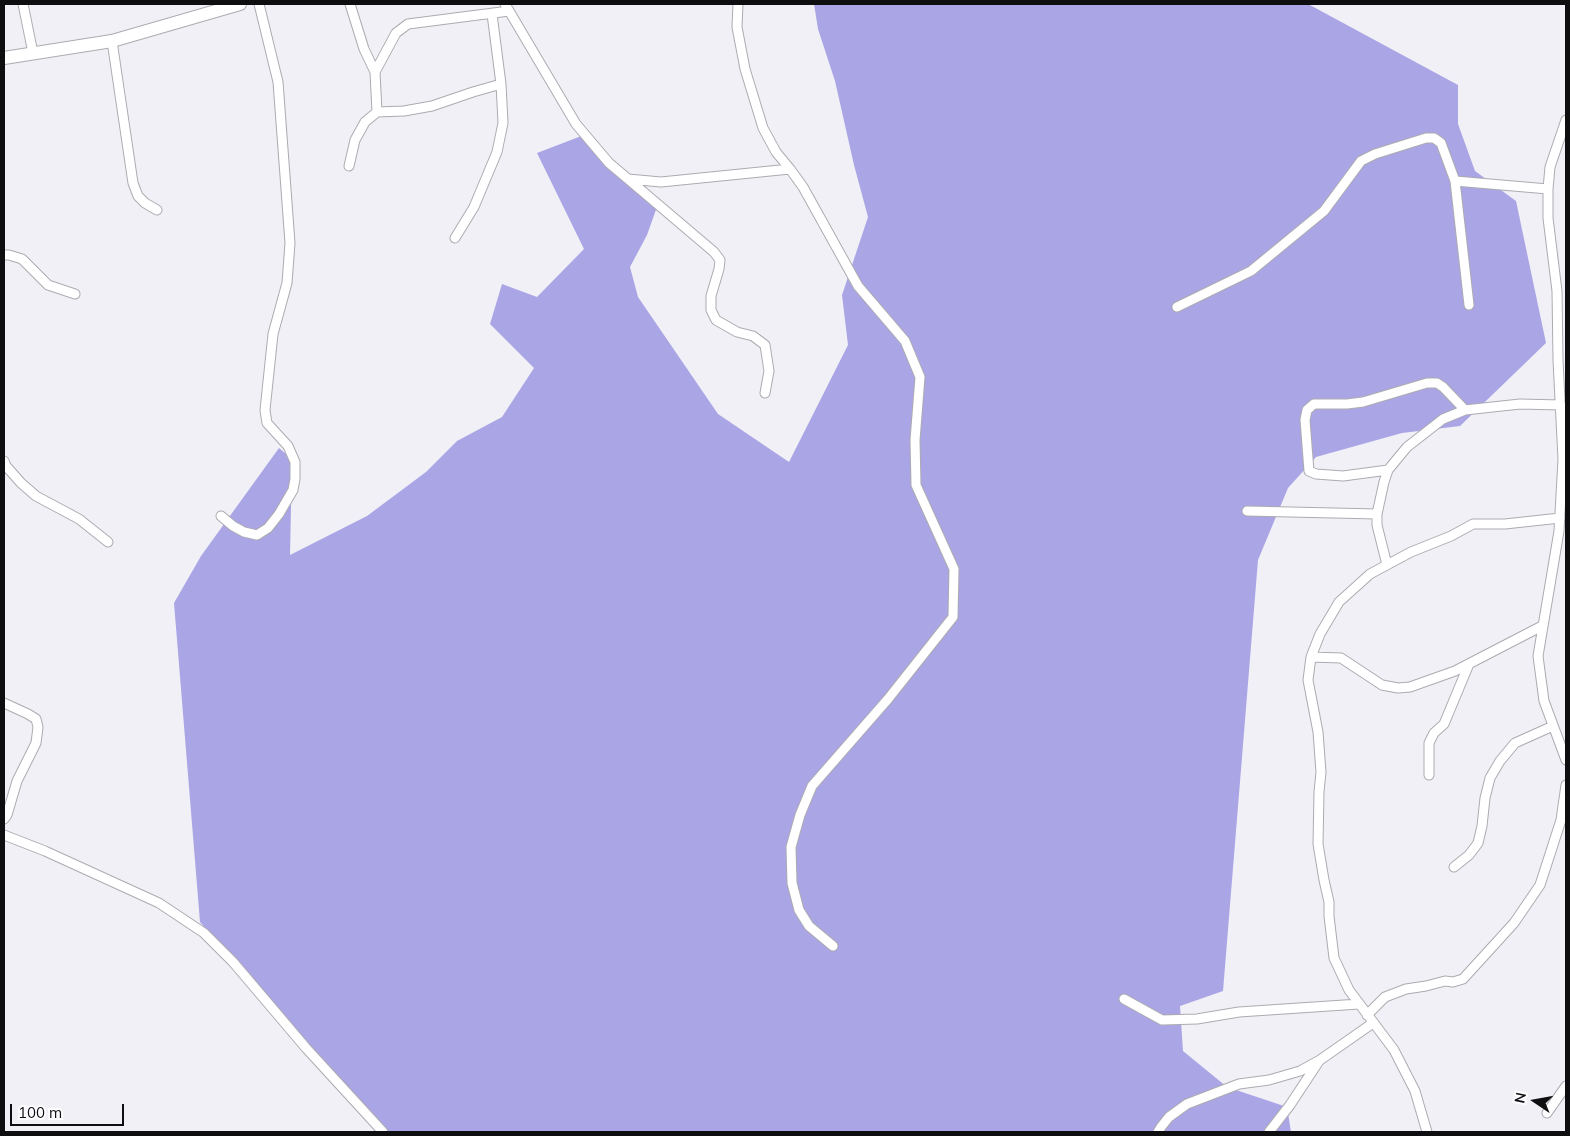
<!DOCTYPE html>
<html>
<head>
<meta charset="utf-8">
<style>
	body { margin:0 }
	#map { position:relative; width:1570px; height:1136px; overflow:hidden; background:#f0f0f6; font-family:Mulish,sans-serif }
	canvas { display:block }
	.frame { position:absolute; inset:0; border:5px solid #0e0e10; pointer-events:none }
	.north { position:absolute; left:1510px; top:1076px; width:50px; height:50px; -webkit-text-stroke:4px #fdfdff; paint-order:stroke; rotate:282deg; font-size:14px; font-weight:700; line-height:20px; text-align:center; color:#0e0e10 }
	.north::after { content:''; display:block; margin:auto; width:18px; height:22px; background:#0e0e10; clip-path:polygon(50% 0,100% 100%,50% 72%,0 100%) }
	.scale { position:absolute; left:10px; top:1104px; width:114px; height:22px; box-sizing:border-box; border:2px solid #0e0e10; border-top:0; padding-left:6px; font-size:15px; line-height:18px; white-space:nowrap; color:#0e0e10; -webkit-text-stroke:4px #fdfdff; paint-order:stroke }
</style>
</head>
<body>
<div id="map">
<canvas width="1570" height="1136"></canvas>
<div class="frame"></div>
<div class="north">N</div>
<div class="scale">100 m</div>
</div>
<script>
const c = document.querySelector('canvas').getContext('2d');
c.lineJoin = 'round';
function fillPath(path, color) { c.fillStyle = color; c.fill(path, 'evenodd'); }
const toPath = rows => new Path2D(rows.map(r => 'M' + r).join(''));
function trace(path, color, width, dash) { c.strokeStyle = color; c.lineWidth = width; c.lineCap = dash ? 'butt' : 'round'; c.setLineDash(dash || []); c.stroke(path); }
const forest = toPath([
	[814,4,1308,4,1458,85,1458,124,1475,171,1516,201,1546,343,1460,426,1402,433,1316,457,1288,488,1258,560,1223,991,1180,1006,1183,1051,1227,1087,1287,1107,1291,1132,379,1132,200,922,174,603,201,556,279,448,292,459,290,555,367,516,426,472,457,441,502,417,534,368,490,324,502,284,537,297,584,249,537,153,584,135,658,204,647,235,630,267,638,297,718,414,789,462,848,345,842,295,868,217,854,165,835,81,818,29]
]);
const street = toPath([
	[23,4,33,53],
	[350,4,364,49,375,72,377,112],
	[505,4,576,124,609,163,628,179,661,182,790,169],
	[738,4,737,27,745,69,763,128,776,152,790,169,803,187,858,286,905,341,920,377,915,440,916,485,954,569,953,617,888,699,812,786,800,815,791,847,792,883,799,910,809,926,833,946],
	[112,41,133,183,138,196,145,203,157,210],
	[375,72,396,33,408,24,509,11],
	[1566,120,1550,167,1548,189,1548,218,1557,291,1558,360,1563,459,1559,531,1538,656,1544,701,1566,760],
	[349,166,355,140,365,122,377,112,404,111,432,106,473,92,501,84],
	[628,179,714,252,720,260,719,269,711,296,711,310,716,320,737,332,753,336,765,345,769,371,765,393],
	[1455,181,1548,189],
	[455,238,474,207,497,152,503,123,501,84,492,14],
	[4,255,9,255,22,259,48,285,75,294],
	[1177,307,1251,271,1324,211,1361,161,1375,154,1426,138,1434,138,1441,143,1455,181,1469,305],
	[4,461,6,466,21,483,36,496,79,519,108,542],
	[1388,470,1343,476,1316,474,1309,471,1305,420,1307,410,1314,404,1347,404,1363,402,1427,383,1437,383,1443,387,1465,410],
	[1247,511,1377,514],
	[221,516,233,526,244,532,257,535,268,528,279,514,293,490,295,479,295,462,288,446,267,423,265,410,273,334,287,283,290,243,278,82,259,4],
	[1387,565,1377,525,1377,514,1384,482,1388,470,1407,447,1443,419,1465,410,1520,404,1561,405],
	[1311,657,1341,658,1382,685,1398,688,1410,687,1455,671,1542,626],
	[4,703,28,714,36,719,38,727,36,743,17,781,7,815,4,819],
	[1429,775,1429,743,1434,733,1444,724,1469,664],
	[4,835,45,851,159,903,204,933,233,962,306,1048,383,1132],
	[1454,867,1469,855,1478,843,1482,826,1485,798,1490,778,1500,761,1515,743,1553,726],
	[1124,999,1162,1020,1197,1019,1239,1012,1359,1004],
	[1367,1015,1385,997,1406,989,1426,986,1445,981,1453,982,1463,979,1514,923,1540,885,1561,820,1566,785],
	[1547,1113,1566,1086],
	[1158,1132,1161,1127,1169,1117,1187,1104,1239,1084,1269,1080,1300,1071,1320,1060,1373,1023],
	[1269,1132,1290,1105,1319,1061],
	[1427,1132,1415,1091,1394,1050,1349,990,1334,958,1329,916,1329,902,1324,880,1318,844,1319,792,1321,772,1318,732,1308,680,1311,657,1320,634,1339,602,1370,574,1411,552,1451,536,1473,524,1505,524,1560,518]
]);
const secondary = toPath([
	[4,58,112,41,240,4]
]);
fillPath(forest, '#aaa5e5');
trace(street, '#acabb1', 11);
trace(secondary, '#acabb1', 14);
trace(street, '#fff', 9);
trace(secondary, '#fff', 12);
</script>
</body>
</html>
